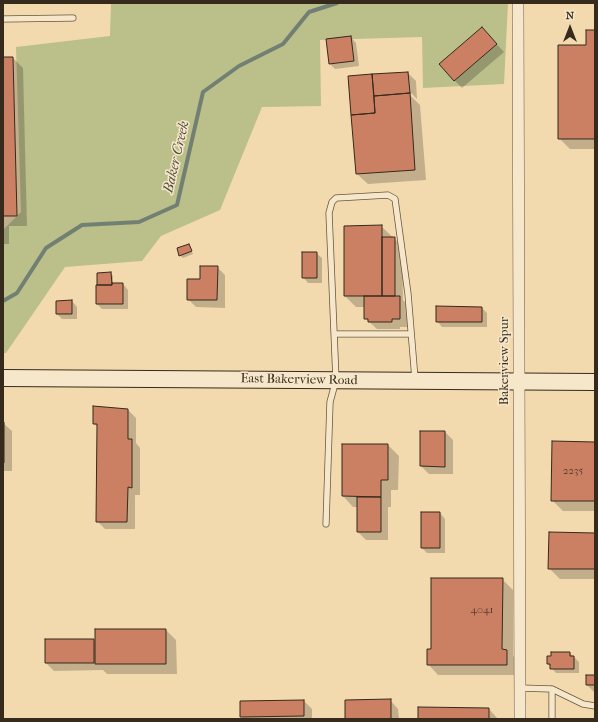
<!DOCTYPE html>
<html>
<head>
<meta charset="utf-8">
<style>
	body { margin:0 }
	#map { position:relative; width:598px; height:722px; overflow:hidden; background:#f3daae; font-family:"IM FELL French Canon",serif }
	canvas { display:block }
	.frame { position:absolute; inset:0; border:4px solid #352a1c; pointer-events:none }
	.north { position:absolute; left:550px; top:8px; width:40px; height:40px; -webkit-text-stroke:3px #f7e7ca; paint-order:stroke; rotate:0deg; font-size:11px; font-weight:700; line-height:16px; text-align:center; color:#352a1c }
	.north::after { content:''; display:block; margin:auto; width:14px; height:18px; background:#352a1c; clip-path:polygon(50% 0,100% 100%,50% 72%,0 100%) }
</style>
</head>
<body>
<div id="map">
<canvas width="598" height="722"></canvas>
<div class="frame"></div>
<div class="north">N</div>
</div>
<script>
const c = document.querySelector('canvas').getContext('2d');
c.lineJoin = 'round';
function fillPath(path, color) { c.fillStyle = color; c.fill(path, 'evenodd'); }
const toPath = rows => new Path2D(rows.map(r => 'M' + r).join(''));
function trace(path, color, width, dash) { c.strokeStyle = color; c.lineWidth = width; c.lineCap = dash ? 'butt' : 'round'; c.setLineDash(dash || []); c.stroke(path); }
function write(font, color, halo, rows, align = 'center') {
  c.font = font + ' "IM FELL French Canon",serif'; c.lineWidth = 3; c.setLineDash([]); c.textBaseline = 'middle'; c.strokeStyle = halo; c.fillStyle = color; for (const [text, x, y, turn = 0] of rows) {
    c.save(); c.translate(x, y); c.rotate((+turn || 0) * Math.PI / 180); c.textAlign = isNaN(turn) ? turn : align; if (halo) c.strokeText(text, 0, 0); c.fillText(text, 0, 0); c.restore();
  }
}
const green = toPath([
	[111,3,508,3,504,84,423,88,422,37,320,40,321,106,262,107,220,210,161,236,142,261,65,267,6,353,3,353,3,230,21,212,16,47,110,36]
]);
const shadow = toPath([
	[482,28,504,52,462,88,454,80],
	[595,31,595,149,570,149,559,138,587,46],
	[351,37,356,43,359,66,335,69,330,64],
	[3,58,13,58,23,68,27,226,9,226,9,244,3,244],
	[408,73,416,81,417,99,407,89,405,90,420,105,426,180,368,184,357,174,349,77],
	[381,226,402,246,403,300,408,305,408,327,400,327,400,329,377,329,365,318,365,307,356,307,345,296,345,227],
	[189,245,193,254,183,258,180,255],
	[316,253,322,258,322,283,308,283,303,277],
	[217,267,225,275,225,308,196,307,188,299,201,280],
	[111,273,113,276,113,285,123,284,128,290,128,309,102,309,97,304],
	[72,301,77,307,77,319,62,319,57,314],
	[482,308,487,313,487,327,442,327,437,321],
	[128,410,136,418,136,443,140,448,140,495,135,495,135,529,105,529,97,521,98,427,94,424],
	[3,423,12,431,12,471,3,471],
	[421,432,445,432,453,440,453,474,429,474,421,466],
	[595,443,595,511,563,511,552,500],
	[343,445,388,445,399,456,398,490,391,490,391,507,388,507,388,540,366,540,358,532,358,507,353,507,343,496],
	[440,513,445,519,445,553,427,553,422,548],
	[595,534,595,579,560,579,549,568],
	[502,579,513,590,513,656,518,661,518,675,438,675,428,664,432,650],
	[166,630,176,640,177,674,107,674,103,670,54,671,46,663,93,640,96,642],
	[570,653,579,662,579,673,556,673,548,664],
	[595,676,595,693,587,685],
	[390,700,398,709,399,719,346,719],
	[304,701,312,709,312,719,244,719,241,716],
	[489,709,498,719,419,719]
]);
const stream = toPath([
	[3,301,17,293,46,248,82,225,139,222,177,205,203,92,239,66,283,44,309,12,337,3]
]);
const building = toPath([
	[482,27,497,44,454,81,439,64,482,27],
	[586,30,595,30,595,139,558,139,558,45,586,45,586,30],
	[351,36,354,61,329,64,326,39,351,36],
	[3,57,13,57,17,216,3,216,3,57],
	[408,72,410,93,374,96,372,74,408,72],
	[372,74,375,113,351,115,348,76,372,74],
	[410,93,415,170,356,174,351,115,375,113,374,96,410,93],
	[382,225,382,296,344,296,344,226,382,225],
	[382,237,395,237,395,296,382,296,382,237],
	[189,244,192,251,179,256,177,248,189,244],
	[302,252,317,252,317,278,302,278,302,252],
	[200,266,218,266,217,300,187,300,187,279,200,279,200,266],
	[111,272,112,285,97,285,97,273,111,272],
	[112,283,123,283,123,304,96,304,96,285,112,285,112,283],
	[364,296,400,296,400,319,392,319,392,322,368,322,368,319,364,319,364,296],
	[72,300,72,314,56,314,56,301,72,300],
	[436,306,482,307,482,322,436,322,436,306],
	[93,406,128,409,128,439,132,439,132,488,128,487,127,522,96,522,97,424,93,424,93,406],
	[3,422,4,422,4,463,3,463,3,422],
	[420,431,445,431,445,467,420,466,420,431],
	[552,441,595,442,595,501,551,501,552,441],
	[342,444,388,444,388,480,381,480,381,497,342,496,342,444],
	[357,497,381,497,381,532,357,532,357,497],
	[421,512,440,512,440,548,421,548,421,512],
	[549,532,595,533,595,569,548,569,549,532],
	[431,578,503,578,502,649,507,650,507,665,427,665,427,649,431,649,431,578],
	[95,629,166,629,166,664,95,664,95,629],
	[45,639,94,639,94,663,45,663,45,639],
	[551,652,570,652,570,656,574,656,574,669,550,669,550,664,547,664,547,656,551,656,551,652],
	[586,675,595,675,595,685,586,685,586,675],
	[391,699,391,719,345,719,345,700,391,699],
	[304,700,304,716,240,717,240,701,304,700],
	[418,707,489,708,489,719,418,719,418,707]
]);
const service = toPath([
	[3,19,73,18],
	[334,334,411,334],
	[326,524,330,402,336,380,329,213,332,202,336,198,388,195,395,199,408,294,415,379],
	[520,688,552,689,552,719],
	[552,689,583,704,595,706]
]);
const minor = toPath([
	[518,3,520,719]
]);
const secondary = toPath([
	[3,378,595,382]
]);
const numberNames = [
	["2235",573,471],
	["4041",482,610]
];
const streetNames = [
	["Bakerview Spur",505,361,-90],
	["East Bakerview Road",299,380,1]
];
const waterNames = [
	["Baker Creek",177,157,-77]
];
fillPath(green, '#bbbf8a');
fillPath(shadow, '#0003');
trace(stream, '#728073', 4);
fillPath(building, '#cb7f63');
trace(building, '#352a1c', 1);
trace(service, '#645640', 7);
trace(minor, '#645640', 12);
trace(secondary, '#352a1c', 18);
trace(service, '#f7e7ca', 5.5);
trace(minor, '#f7e7ca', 11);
trace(secondary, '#f7e7ca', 16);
write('11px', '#5a3f2e', null, numberNames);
write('13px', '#352a1c', '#f7e7ca', streetNames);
write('italic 14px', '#4e4e40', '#f7e7ca', waterNames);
</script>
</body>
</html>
